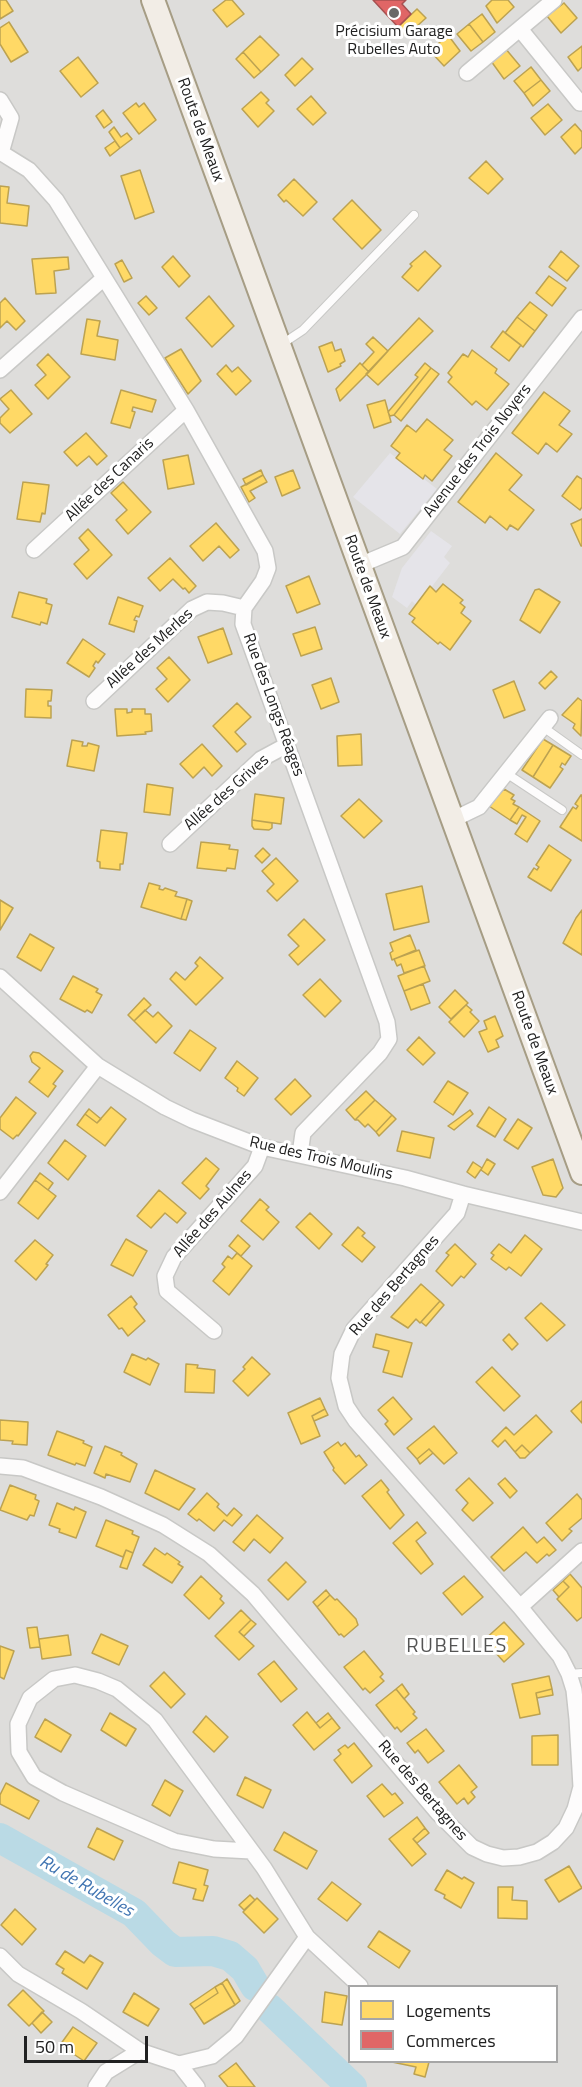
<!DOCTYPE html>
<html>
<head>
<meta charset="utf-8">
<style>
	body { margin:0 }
	#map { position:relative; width:582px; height:2087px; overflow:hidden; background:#efeeea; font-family:"Titillium Web",sans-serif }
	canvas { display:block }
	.legend { position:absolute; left:348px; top:1985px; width:210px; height:78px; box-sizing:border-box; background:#fff; border:2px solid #a6a6a6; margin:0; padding:8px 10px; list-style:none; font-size:18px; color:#212121 }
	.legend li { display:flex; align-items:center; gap:12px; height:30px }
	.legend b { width:30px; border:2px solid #a6a6a6 }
	.scale { position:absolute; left:24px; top:2036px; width:124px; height:27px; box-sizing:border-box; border:3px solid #212121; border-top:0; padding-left:8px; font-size:18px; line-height:21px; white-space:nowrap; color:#212121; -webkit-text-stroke:4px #fff; paint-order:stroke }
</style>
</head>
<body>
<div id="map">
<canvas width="582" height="2087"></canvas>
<ul class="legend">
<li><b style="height:16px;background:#ffd966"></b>Logements</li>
<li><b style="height:16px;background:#e06666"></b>Commerces</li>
</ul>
<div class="scale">50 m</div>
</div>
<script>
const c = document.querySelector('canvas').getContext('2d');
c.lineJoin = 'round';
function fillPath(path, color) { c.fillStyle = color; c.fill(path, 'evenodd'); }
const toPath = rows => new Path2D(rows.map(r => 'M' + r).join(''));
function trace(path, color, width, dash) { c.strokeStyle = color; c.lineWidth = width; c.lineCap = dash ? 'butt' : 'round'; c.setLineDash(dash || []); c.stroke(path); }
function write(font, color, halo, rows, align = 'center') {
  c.font = font + ' "Titillium Web",sans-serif'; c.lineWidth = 6; c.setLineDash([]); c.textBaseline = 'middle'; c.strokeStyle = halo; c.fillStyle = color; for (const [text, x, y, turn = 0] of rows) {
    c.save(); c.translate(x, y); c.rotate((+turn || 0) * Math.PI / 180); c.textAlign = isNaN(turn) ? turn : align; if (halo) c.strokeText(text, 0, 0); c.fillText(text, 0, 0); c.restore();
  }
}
const residential = toPath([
	[0,0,582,0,582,2087,0,2087],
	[350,1986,556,1986,556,2062,350,2062]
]);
const plaza = toPath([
	[390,453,437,489,400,534,353,497],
	[431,531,452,546,444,557,450,563,417,606,412,601,407,608,392,597,402,568]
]);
const homes = toPath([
	[0,0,6,0,13,11,0,19,0,0],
	[226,0,232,0,244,14,227,27,213,10,226,0],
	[492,0,508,0,514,7,497,23,486,6,492,0],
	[564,3,577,18,561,33,547,16,564,3],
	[417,9,426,18,406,36,398,27,417,9],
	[482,14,495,32,483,42,469,24,482,14],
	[9,22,28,52,11,62,0,44,0,28,9,22],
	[469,24,483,42,471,51,457,34,469,24],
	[448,35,460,51,444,66,430,51,448,35],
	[260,36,279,55,261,72,243,52,260,36],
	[582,46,582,67,578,71,568,57,582,46],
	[505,48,520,66,504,79,491,61,505,48],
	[243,52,261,72,254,78,236,59,243,52],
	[78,57,98,83,81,97,60,71,78,57],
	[302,58,313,69,295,86,285,75,302,58],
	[531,67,541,80,524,93,514,81,531,67],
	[541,80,550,91,533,106,524,93,541,80],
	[261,92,269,100,266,103,274,111,258,127,242,109,261,92],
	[311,96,326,113,313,125,297,109,311,96],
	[136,103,139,107,144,103,156,120,139,134,123,113,136,103],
	[548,104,562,120,545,135,531,118,548,104],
	[103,110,112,122,104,128,96,116,103,110],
	[575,124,582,132,582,147,575,154,561,137,575,124],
	[114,127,121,137,127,133,132,139,120,148,109,132,114,127],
	[115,141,120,148,110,156,105,148,115,141],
	[486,161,503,179,488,194,469,178,486,161],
	[140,170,154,212,135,219,121,176,140,170],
	[294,179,317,202,303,216,286,200,284,202,278,195,294,179],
	[0,186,9,187,7,203,29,206,27,226,0,223,0,186],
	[352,200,381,230,362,249,333,219,352,200],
	[425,251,441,266,418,291,402,277,412,266,410,264,425,251],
	[561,251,579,266,567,281,549,267,561,251],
	[173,256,190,276,179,287,162,267,173,256],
	[68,257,69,269,54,271,56,293,36,294,32,259,68,257],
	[122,260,132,278,124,282,115,264,122,260],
	[549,276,566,288,552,306,536,293,549,276],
	[146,296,157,308,149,315,138,303,146,296],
	[209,296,234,326,212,347,186,318,209,296],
	[5,298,25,321,16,330,7,321,0,328,0,303,5,298],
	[530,302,547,315,535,331,517,317,530,302],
	[517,317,535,331,523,347,505,333,517,317],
	[419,318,433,331,378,385,366,374,419,318],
	[87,319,100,321,97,336,118,340,115,360,81,354,87,319],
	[503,331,521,345,509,361,491,347,503,331],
	[373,337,388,351,369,372,362,365,374,352,366,344,373,337],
	[332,342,335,351,341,349,345,361,340,364,341,366,328,372,319,347,332,342],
	[181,349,201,381,188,394,165,358,181,349],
	[472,350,497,369,495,373,509,384,487,410,476,401,472,405,448,382,452,377,448,373,463,354,468,357,472,350],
	[48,354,70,377,48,399,35,385,46,375,37,365,48,354],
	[360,363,369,372,340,401,336,389,360,363],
	[425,363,431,368,394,415,390,416,388,412,418,377,415,375,425,363],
	[226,365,232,372,238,367,251,381,236,395,217,374,226,365],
	[431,368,439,374,401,421,394,415,431,368],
	[11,390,32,414,10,433,0,423,0,418,9,409,0,399,11,390],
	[121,390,156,400,152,412,133,407,132,411,135,412,130,428,111,423,121,390],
	[544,392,570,411,559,425,572,434,557,452,546,443,538,454,512,433,544,392],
	[385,400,391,422,374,428,367,405,385,400],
	[427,419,453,440,444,450,452,456,432,481,425,475,423,479,396,458,400,453,391,446,407,425,416,432,427,419],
	[86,433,107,456,97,465,89,456,77,466,64,452,86,433],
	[496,453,522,475,509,490,534,510,518,530,510,525,507,530,490,516,485,523,458,502,496,453],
	[188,455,194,484,168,489,163,460,188,455],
	[261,470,263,475,246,485,243,479,261,470],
	[293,470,300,488,282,496,275,477,293,470],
	[263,475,267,482,250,491,255,498,249,502,241,487,263,475],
	[577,476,582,479,582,507,580,510,562,496,577,476],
	[23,482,49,485,45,514,42,513,40,522,17,519,23,482],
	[123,482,151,512,128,534,116,520,127,510,111,493,123,482],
	[582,519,582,546,581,546,571,524,582,519],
	[216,523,239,550,230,558,219,546,203,561,190,546,216,523],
	[88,529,112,555,87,579,74,564,89,550,79,538,88,529],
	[170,558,196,586,189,593,185,588,183,589,173,579,160,591,148,578,170,558],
	[309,576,320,604,297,613,286,586,309,576],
	[443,584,463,600,460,603,465,607,461,613,471,621,450,650,440,642,438,644,412,622,415,618,409,614,430,586,436,592,443,584],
	[539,589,560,602,540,633,520,620,535,590,539,589],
	[19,592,47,599,46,603,52,605,47,624,41,622,40,625,12,617,19,592],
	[118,597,143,606,139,617,136,616,134,620,137,621,134,632,109,624,118,597],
	[315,627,322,649,301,656,293,634,315,627],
	[223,628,232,654,208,663,198,637,223,628],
	[83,639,105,654,98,663,96,661,93,666,95,668,89,677,67,663,83,639],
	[169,657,190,680,168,702,156,689,167,679,157,668,169,657],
	[551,671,557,677,545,689,539,683,551,671],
	[331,678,339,702,321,709,312,685,331,678],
	[514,681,525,710,504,718,493,690,514,681],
	[26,689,52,690,51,701,48,701,48,706,51,706,51,718,25,717,26,689],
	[578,698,582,701,581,736,573,728,575,724,562,715,578,698],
	[237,703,251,717,235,732,246,744,237,752,213,726,237,703],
	[115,709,127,709,127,713,132,712,132,709,145,709,145,714,151,714,152,731,145,732,146,734,117,736,115,709],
	[361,734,362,765,338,766,337,736,361,734],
	[543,739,553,745,533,777,522,770,543,739],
	[72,740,83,742,82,746,87,746,88,743,99,746,94,771,67,766,72,740],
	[202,744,222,766,212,776,204,767,193,778,180,764,202,744],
	[553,745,571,756,565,765,562,763,560,767,563,769,550,788,533,777,553,745],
	[147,784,173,788,170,815,144,812,147,784],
	[504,789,514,795,511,799,515,801,513,804,519,807,510,820,489,806,504,789],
	[255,794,284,798,281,824,252,820,255,794],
	[581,795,582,795,582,841,560,827,573,807,576,809,578,806,575,804,581,795],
	[359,799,382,821,364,838,341,816,359,799],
	[519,807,540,821,527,842,515,834,526,817,522,815,517,824,510,820,519,807],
	[252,820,272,823,272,828,269,830,254,829,252,826,252,820],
	[101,830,127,833,123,864,120,864,120,870,100,868,100,862,97,861,101,830],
	[201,842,230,845,229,849,238,850,235,869,227,868,226,871,197,868,201,842],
	[549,845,571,860,551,891,528,877,534,868,537,870,539,867,536,865,549,845],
	[263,848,270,855,262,863,255,856,263,848],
	[276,858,298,881,277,901,267,891,274,884,262,871,276,858],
	[149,883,160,886,159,889,163,890,165,888,177,892,175,896,187,899,181,919,141,907,149,883],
	[422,886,429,922,394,930,386,894,422,886],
	[187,899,192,901,186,920,181,919,187,899],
	[0,900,13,908,0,930,0,900],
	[582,910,582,955,563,943,576,918,582,910],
	[304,919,325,940,298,965,289,955,299,946,288,935,304,919],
	[30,934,54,948,41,971,17,957,30,934],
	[410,935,416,950,392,960,390,953,393,951,390,943,410,935],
	[419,950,425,966,404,973,401,964,397,966,394,959,419,950],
	[200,957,223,978,196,1005,170,979,176,972,185,980,198,966,195,963,200,957],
	[424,966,430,981,404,991,398,976,424,966],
	[73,976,98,989,96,992,102,995,92,1013,87,1010,85,1012,60,999,73,976],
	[320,979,341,1001,325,1017,303,995,320,979],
	[423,984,430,1003,411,1010,404,991,423,984],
	[455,990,468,1003,451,1019,439,1007,455,990],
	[144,998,151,1005,134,1021,128,1015,144,998],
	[466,1005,472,1010,470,1012,479,1021,464,1037,449,1022,466,1005],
	[145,1010,153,1017,158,1012,172,1026,156,1043,134,1021,145,1010],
	[495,1016,503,1036,496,1040,499,1047,488,1052,479,1032,487,1029,484,1021,495,1016],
	[190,1030,216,1048,200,1071,174,1053,190,1030],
	[419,1037,435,1053,423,1065,407,1050,419,1037],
	[33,1052,39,1053,63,1071,53,1084,56,1086,48,1097,29,1082,40,1068,32,1062,30,1056,33,1052],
	[237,1061,258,1078,244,1096,237,1091,238,1088,225,1078,237,1061],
	[295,1079,311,1096,291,1115,275,1099,295,1079],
	[448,1081,468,1093,453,1115,434,1102,448,1081],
	[366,1091,375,1100,355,1120,346,1110,366,1091],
	[16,1097,36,1113,18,1136,17,1135,13,1139,0,1129,0,1118,16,1097],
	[375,1100,392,1115,376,1132,368,1124,365,1127,358,1120,355,1120,375,1100],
	[111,1107,126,1119,105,1146,77,1125,85,1114,97,1123,111,1107],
	[489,1107,506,1119,495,1137,477,1126,489,1107],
	[89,1109,101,1119,97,1123,85,1114,89,1109],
	[470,1110,473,1114,454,1130,448,1126,470,1110],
	[392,1115,396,1119,379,1136,376,1132,392,1115],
	[518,1119,532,1128,518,1149,504,1140,518,1119],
	[402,1131,434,1138,430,1158,397,1151,402,1131],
	[65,1140,86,1156,68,1180,48,1163,65,1140],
	[206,1158,219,1169,206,1186,209,1189,200,1199,182,1183,206,1158],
	[487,1159,495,1164,488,1175,481,1170,487,1159],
	[553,1159,563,1188,556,1197,543,1195,532,1167,553,1159],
	[473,1162,482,1168,475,1178,467,1172,473,1162],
	[40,1173,53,1183,48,1190,35,1180,40,1173],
	[35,1180,56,1196,38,1219,18,1203,35,1180],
	[159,1190,186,1213,177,1223,165,1213,151,1228,137,1216,159,1190],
	[260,1199,269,1207,266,1210,279,1222,263,1240,241,1221,260,1199],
	[310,1213,332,1234,319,1249,296,1227,310,1213],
	[358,1227,365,1233,362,1236,375,1247,362,1262,342,1245,358,1227],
	[238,1235,250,1246,241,1256,229,1246,238,1235],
	[525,1235,542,1249,521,1276,509,1267,506,1270,491,1259,494,1255,491,1253,499,1244,511,1253,525,1235],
	[126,1239,147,1251,133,1276,111,1265,126,1239],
	[35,1240,53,1255,46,1264,48,1265,36,1280,15,1261,35,1240],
	[455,1244,476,1264,464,1278,461,1276,452,1286,436,1271,449,1255,446,1253,455,1244],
	[237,1253,252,1266,229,1295,213,1281,225,1267,222,1264,228,1256,232,1259,237,1253],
	[421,1284,440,1301,420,1323,416,1319,408,1328,391,1317,421,1284],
	[131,1296,137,1304,134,1307,145,1321,128,1336,122,1328,119,1329,108,1315,131,1296],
	[440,1301,444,1305,426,1326,421,1322,440,1301],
	[541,1303,565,1325,547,1341,525,1318,541,1303],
	[376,1334,412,1343,402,1377,383,1372,389,1351,373,1347,376,1334],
	[509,1334,518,1344,512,1350,503,1340,509,1334],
	[132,1354,146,1360,148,1358,159,1364,150,1385,124,1372,132,1354],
	[252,1357,270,1374,248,1396,233,1381,245,1369,243,1367,252,1357],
	[186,1364,198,1365,197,1368,215,1370,214,1393,185,1392,186,1364],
	[492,1367,520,1396,504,1411,476,1382,492,1367],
	[393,1397,412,1419,394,1435,385,1424,388,1421,378,1410,393,1397],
	[320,1398,325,1409,312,1416,320,1436,301,1444,288,1413,320,1398],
	[582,1401,582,1423,571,1411,582,1401],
	[325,1409,328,1415,314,1421,312,1416,325,1409],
	[536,1415,552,1432,530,1453,522,1445,515,1452,505,1440,498,1447,492,1441,506,1427,514,1435,536,1415],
	[0,1420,28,1422,27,1445,12,1444,13,1441,0,1440,0,1420],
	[434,1426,457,1453,444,1464,429,1449,417,1459,407,1448,434,1426],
	[57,1431,84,1441,83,1443,92,1447,85,1466,76,1463,75,1465,48,1455,57,1431],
	[338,1442,341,1446,345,1443,356,1457,359,1455,367,1465,345,1484,333,1470,334,1468,324,1452,338,1442],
	[522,1445,530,1453,525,1458,520,1458,515,1452,522,1445],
	[105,1446,122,1453,121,1455,137,1464,130,1482,106,1474,105,1478,94,1473,105,1446],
	[429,1449,433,1453,420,1464,417,1459,429,1449],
	[155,1470,195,1489,179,1510,145,1493,155,1470],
	[469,1478,493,1503,473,1521,462,1510,468,1503,456,1490,469,1478],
	[505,1478,517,1491,510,1498,498,1484,505,1478],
	[381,1480,389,1490,387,1492,404,1515,390,1529,362,1496,381,1480],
	[10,1485,36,1495,35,1499,39,1501,34,1516,30,1515,27,1520,0,1510,10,1485],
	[207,1493,219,1504,217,1507,227,1516,234,1508,242,1515,232,1526,224,1520,214,1531,199,1519,197,1521,188,1514,207,1493],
	[577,1494,582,1500,582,1518,569,1529,572,1531,562,1541,546,1523,577,1494],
	[57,1503,74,1510,75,1507,86,1512,76,1538,59,1532,60,1529,49,1525,57,1503],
	[257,1515,283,1538,270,1553,254,1539,244,1551,233,1542,257,1515],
	[106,1520,133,1531,132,1534,139,1537,133,1553,126,1550,123,1557,96,1546,106,1520],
	[417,1522,426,1533,416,1541,433,1564,421,1574,393,1543,417,1522],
	[523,1527,537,1543,544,1537,556,1550,549,1556,547,1554,537,1563,526,1552,504,1571,491,1557,523,1527],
	[155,1548,165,1555,167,1553,180,1562,178,1564,183,1567,172,1583,143,1565,155,1548],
	[126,1550,133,1553,127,1569,120,1567,126,1550],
	[286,1562,306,1582,288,1600,268,1580,286,1562],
	[570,1574,582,1588,582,1617,577,1621,557,1599,569,1587,563,1581,570,1574],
	[201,1576,222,1596,220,1599,224,1603,209,1619,184,1595,201,1576],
	[464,1576,483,1597,462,1615,443,1593,464,1576],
	[563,1581,569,1587,559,1597,553,1590,563,1581],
	[326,1590,330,1595,317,1607,313,1602,326,1590],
	[330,1595,335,1600,337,1599,356,1619,358,1625,344,1637,341,1634,339,1635,317,1607,330,1595],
	[241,1610,251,1620,239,1632,254,1646,239,1660,215,1636,241,1610],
	[251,1620,256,1624,244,1636,239,1632,251,1620],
	[504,1622,524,1644,504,1662,484,1640,504,1622],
	[37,1627,40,1647,30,1648,27,1628,37,1627],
	[101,1634,128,1646,119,1665,92,1653,101,1634],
	[68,1635,71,1655,42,1659,39,1639,68,1635],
	[0,1646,14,1651,4,1679,0,1677,0,1646],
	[364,1651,383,1674,380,1677,384,1681,370,1693,365,1688,363,1690,344,1667,364,1651],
	[274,1661,297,1689,281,1702,258,1674,274,1661],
	[164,1672,185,1694,171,1708,150,1686,164,1672],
	[549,1676,552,1689,536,1693,540,1714,520,1718,512,1684,549,1676],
	[402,1684,409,1694,404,1699,396,1689,402,1684],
	[396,1689,415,1712,413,1714,417,1718,401,1732,397,1727,395,1729,376,1705,396,1689],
	[552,1689,553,1695,537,1698,536,1693,552,1689],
	[307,1712,320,1728,332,1718,340,1728,314,1750,293,1725,307,1712],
	[110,1713,136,1729,126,1746,101,1730,110,1713],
	[328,1713,332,1718,320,1728,316,1723,328,1713],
	[206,1716,228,1737,214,1752,193,1732,206,1716],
	[45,1719,71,1735,61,1752,35,1737,45,1719],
	[426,1729,444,1751,428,1763,418,1750,415,1753,407,1743,426,1729],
	[558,1735,558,1765,532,1765,532,1736,558,1735],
	[354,1743,372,1766,352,1783,334,1760,341,1754,338,1750,345,1745,348,1748,354,1743],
	[459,1765,477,1787,471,1792,475,1797,468,1804,464,1798,457,1804,439,1782,459,1765],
	[245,1777,271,1790,263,1808,237,1795,245,1777],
	[165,1780,183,1791,170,1816,152,1805,165,1780],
	[6,1783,39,1801,29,1819,0,1804,0,1795,6,1783],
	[382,1784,392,1795,395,1793,403,1803,384,1817,367,1796,382,1784],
	[417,1817,425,1828,413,1839,426,1854,412,1866,389,1839,417,1817],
	[97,1828,123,1841,114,1860,88,1847,97,1828],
	[425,1828,429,1833,417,1843,413,1839,425,1828],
	[284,1832,317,1851,307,1869,274,1850,284,1832],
	[179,1862,208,1870,204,1885,208,1886,203,1901,193,1899,196,1889,173,1883,179,1862],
	[569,1866,582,1888,559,1902,545,1880,569,1866],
	[447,1870,462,1879,464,1877,474,1883,461,1908,444,1898,445,1895,435,1890,447,1870],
	[332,1882,361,1904,347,1921,318,1899,332,1882],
	[498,1887,513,1887,512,1900,527,1901,527,1919,498,1918,498,1887],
	[250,1895,255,1900,244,1910,239,1905,250,1895],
	[257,1898,278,1919,264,1933,243,1912,257,1898],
	[15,1909,36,1929,22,1945,1,1925,15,1909],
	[379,1931,410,1951,399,1968,368,1947,379,1931],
	[65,1951,84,1963,90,1955,103,1963,87,1989,62,1973,64,1969,56,1964,65,1951],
	[227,1979,240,2001,235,2005,222,1983,227,1979],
	[222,1983,235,2005,204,2024,194,2009,218,1993,215,1987,222,1983],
	[215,1987,218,1993,194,2009,190,2004,215,1987],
	[23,1990,44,2011,29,2026,8,2005,23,1990],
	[325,1992,347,1996,342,2025,322,2022,325,1992],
	[134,1993,159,2009,148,2026,123,2012,134,1993],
	[42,2012,52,2022,41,2033,32,2023,42,2012],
	[73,2027,97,2043,84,2061,60,2045,73,2027],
	[392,2062,429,2062,425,2077,414,2074,416,2067,392,2062],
	[236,2063,255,2087,228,2087,219,2076,236,2063]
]);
const shops = toPath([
	[373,0,406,0,402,4,411,14,398,27,373,0]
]);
const river = toPath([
	[0,1838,134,1913,163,1943,175,1952,213,1951,230,1956,245,1969,255,1986],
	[270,2009,352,2087]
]);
const service = toPath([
	[282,344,303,330,414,215],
	[543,727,582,755],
	[506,773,562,810],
	[569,1674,582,1673]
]);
const minor = toPath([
	[520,29,580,103],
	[467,73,554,0],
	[0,100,11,118,1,153],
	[0,152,29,170,56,200,186,410,265,551,268,568,263,581,244,608,243,624,387,1022,389,1039,380,1053,303,1133,300,1154],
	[0,370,104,278],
	[34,550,186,410],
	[360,565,403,547,582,318],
	[94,701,192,609,207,602,223,603,244,608],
	[452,820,479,807,550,718],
	[170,844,261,759,287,745],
	[0,977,98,1066,165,1107,192,1120,262,1147,405,1178,463,1194,582,1222],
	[0,1192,98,1066],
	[214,1331,167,1291,165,1276,174,1257,255,1166,262,1147],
	[0,1466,23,1468,101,1497,163,1525,209,1554,253,1594,438,1813,472,1847,487,1854,503,1858,519,1857,537,1852,553,1842,566,1828,575,1809,581,1787,577,1719,574,1690,569,1674,560,1656,520,1607,356,1421,346,1406,339,1378,342,1354,354,1329,457,1213,463,1194],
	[520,1607,582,1551],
	[251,1851,214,1849,174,1841,63,1793,34,1777,19,1752,18,1724,30,1698,54,1679,75,1675,98,1681,117,1689,155,1720,264,1868,307,1937,360,1986],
	[0,1956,18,1974,81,2011,140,2051,179,2064,212,2056,236,2036,307,1937],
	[179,2064,197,2087],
	[96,2087,106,2072,140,2051]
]);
const primary = toPath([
	[153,0,582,1173]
]);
const markers = [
	[394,13,6,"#696967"]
];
const poiNames = [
	["Précisium Garage",394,32],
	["Rubelles Auto",394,50]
];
const streetNames = [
	["Route de Meaux",200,130,70],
	["Avenue des Trois Noyers",478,451,-52],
	["Allée des Canaris",110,480,-43],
	["Route de Meaux",367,587,70],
	["Allée des Merles",150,649,-42],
	["Rue des Longs Réages",273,705,70],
	["Allée des Grives",227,793,-41],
	["Route de Meaux",534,1043,70],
	["Rue des Trois Moulins",321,1159,13],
	["Allée des Aulnes",213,1214,-49],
	["Rue des Bertagnes",395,1286,-49],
	["Rue des Bertagnes",422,1791,49]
];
const waterNames = [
	["Ru de Rubelles",86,1887,30]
];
const quarterNames = [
	["RUBELLES",457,1647]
];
fillPath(residential, '#dedddb');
fillPath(plaza, '#e5e4e9');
fillPath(homes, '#ffd966');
trace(homes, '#bca251', 1.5);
fillPath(shops, '#e06666');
trace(shops, '#a75151', 1.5);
trace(river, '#badae5', 30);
trace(service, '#c8c8c6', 10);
trace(minor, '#c8c8c6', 18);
trace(primary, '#a69d85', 26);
trace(service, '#fdfcfc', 8);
trace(minor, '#fdfcfc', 15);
trace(primary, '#f2ede6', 22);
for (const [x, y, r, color] of markers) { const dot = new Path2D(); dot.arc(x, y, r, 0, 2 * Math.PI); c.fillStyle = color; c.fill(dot); trace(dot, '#fff', 2); }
write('16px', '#212121', '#fff', poiNames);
write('16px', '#212121', '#fff', streetNames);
write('italic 18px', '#4175b2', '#fff', waterNames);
c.letterSpacing = '1.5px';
write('20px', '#545454', '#fff', quarterNames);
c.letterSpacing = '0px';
</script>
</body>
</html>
